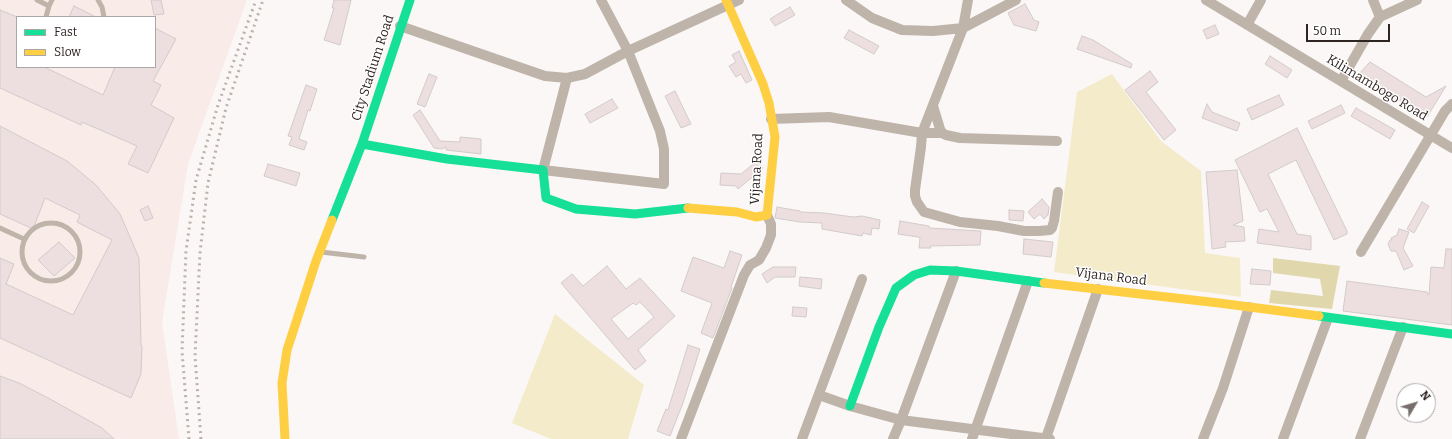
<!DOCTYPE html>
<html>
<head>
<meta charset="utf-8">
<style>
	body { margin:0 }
	#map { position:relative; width:1452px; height:439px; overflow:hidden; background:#fbf7f6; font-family:Bitter,serif }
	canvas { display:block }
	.legend { position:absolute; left:16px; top:16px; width:140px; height:52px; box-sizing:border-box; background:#fff; border:1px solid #aba7a6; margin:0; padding:5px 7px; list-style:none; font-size:12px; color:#2e2421 }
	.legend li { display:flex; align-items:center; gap:8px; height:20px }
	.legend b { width:20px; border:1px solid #aba7a6 }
	.north { position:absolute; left:1396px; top:383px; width:40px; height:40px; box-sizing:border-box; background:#fff; border:1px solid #aba7a6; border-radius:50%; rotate:52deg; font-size:11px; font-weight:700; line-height:16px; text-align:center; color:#2e2421 }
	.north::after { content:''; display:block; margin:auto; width:14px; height:18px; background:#766e6c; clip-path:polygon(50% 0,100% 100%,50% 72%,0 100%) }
	.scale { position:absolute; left:1306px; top:24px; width:84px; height:18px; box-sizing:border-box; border:2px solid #2e2421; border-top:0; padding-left:5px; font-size:12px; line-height:14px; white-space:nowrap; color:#2e2421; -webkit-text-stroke:3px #fff; paint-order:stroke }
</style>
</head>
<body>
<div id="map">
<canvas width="1452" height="439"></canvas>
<ul class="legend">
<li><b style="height:5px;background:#16e098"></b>Fast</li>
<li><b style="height:5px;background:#ffcf43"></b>Slow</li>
</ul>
<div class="north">N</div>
<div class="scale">50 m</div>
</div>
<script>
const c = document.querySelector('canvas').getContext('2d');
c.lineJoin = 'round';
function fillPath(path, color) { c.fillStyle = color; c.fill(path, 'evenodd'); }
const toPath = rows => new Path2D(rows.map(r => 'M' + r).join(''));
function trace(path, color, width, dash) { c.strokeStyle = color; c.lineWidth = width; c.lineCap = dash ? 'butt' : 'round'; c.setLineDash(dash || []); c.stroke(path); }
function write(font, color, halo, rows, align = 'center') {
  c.font = font + ' Bitter,serif'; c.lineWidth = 3; c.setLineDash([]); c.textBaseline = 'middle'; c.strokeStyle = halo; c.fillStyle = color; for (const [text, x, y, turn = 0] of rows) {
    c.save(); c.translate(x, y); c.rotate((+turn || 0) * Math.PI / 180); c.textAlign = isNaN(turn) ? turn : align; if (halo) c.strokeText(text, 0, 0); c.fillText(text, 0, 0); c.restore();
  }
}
const built = toPath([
	[0,0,247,0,188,164,162,322,179,439,0,439],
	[17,17,155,17,155,67,17,67]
]);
const green = toPath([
	[1112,74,1161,141,1201,171,1205,253,1240,258,1241,297,1054,272,1077,92],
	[555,314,644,385,628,439,551,439,512,423]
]);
const forest = toPath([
	[1273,258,1340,266,1332,309,1269,303,1271,290,1323,296,1320,279,1273,273]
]);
const building = toPath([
	[151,0,161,0,164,14,154,15,151,0],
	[334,0,351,0,340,45,324,40,334,8,332,8,334,0],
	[1025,4,1034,20,1039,22,1036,31,1014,25,1008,13,1025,4],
	[74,6,96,17,69,17,74,6],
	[790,7,795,15,775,26,770,19,790,7],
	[0,10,17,17,17,67,44,67,103,95,115,67,155,67,155,28,176,39,153,81,161,85,151,105,174,118,148,173,128,164,137,146,82,122,81,125,0,88,0,10],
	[1215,25,1219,34,1207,39,1203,30,1215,25],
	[849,30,879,46,874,54,844,38,849,30],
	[1082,36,1093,40,1132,64,1131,68,1077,49,1082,36],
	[739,51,752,80,746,83,741,74,736,77,729,66,736,62,732,55,739,51],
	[1270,56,1292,70,1287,78,1265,64,1270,56],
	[1370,62,1426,97,1446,86,1427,117,1358,75,1370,62],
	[1150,71,1158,82,1146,92,1176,130,1164,140,1125,90,1150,71],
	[429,74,437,77,425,107,417,104,429,74],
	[306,85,317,89,310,111,308,110,299,139,307,142,304,150,289,145,292,137,288,136,306,85],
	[675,91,691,124,681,128,665,96,675,91],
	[1279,95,1284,105,1252,120,1247,109,1279,95],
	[612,99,618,108,590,123,585,114,612,99],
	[1207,104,1212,112,1240,123,1237,131,1202,118,1207,104],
	[1341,105,1345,113,1312,129,1308,121,1341,105],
	[1356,108,1395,130,1390,139,1351,116,1356,108],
	[420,110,440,141,460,142,460,137,481,139,481,154,446,150,446,147,442,149,434,148,413,115,420,110],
	[0,126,67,161,96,185,120,214,139,258,141,345,142,346,141,374,131,398,0,338,0,258,14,264,6,284,73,315,112,240,77,222,80,215,45,198,33,229,0,214,0,126],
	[1297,128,1347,231,1347,234,1334,240,1296,160,1268,174,1297,234,1311,236,1311,250,1257,243,1259,229,1279,232,1267,209,1260,212,1235,160,1297,128],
	[757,161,763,168,738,189,736,186,720,185,721,173,741,174,757,161],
	[268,164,300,173,296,186,264,176,268,164],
	[1237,170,1243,221,1233,225,1244,227,1245,241,1225,242,1226,247,1212,249,1206,172,1237,170],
	[1042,199,1049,207,1048,215,1044,219,1040,214,1034,219,1028,212,1042,199],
	[1422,202,1429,206,1414,233,1407,229,1422,202],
	[148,206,153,218,145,221,140,210,148,206],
	[777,207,800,211,800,212,824,213,853,217,862,216,880,220,879,229,872,228,871,235,863,233,862,236,822,229,822,223,800,222,775,218,777,207],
	[1009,210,1024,211,1023,221,1009,220,1009,210],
	[900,221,929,226,929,228,981,231,980,245,930,246,931,248,919,248,920,238,918,237,898,234,900,221],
	[1399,229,1409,232,1403,248,1413,266,1404,270,1396,251,1391,251,1388,244,1390,240,1392,240,1391,238,1397,235,1399,229],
	[1024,239,1053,242,1051,257,1023,254,1024,239],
	[59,242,75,258,54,276,38,260,59,242],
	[1446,249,1452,249,1452,325,1343,311,1347,281,1427,292,1429,295,1431,267,1444,268,1446,249],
	[730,251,742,255,731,287,732,288,713,338,701,333,712,303,681,291,693,257,724,268,730,251],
	[607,266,626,289,640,278,675,316,638,350,646,361,635,370,561,283,572,274,583,286,607,266],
	[640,302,654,317,628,339,611,319,633,303,636,305,640,302],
	[773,267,796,267,795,277,775,277,767,283,762,274,773,267],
	[1252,269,1271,271,1270,285,1250,284,1252,269],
	[800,277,822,279,821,289,799,286,800,277],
	[793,307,807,308,806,317,792,316,793,307],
	[688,345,700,349,683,403,670,436,657,431,666,409,668,410,688,345],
	[0,376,19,383,50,399,102,428,114,439,0,439,0,376]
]);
const lane = toPath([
	[37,0,49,6],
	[98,0,102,7,104,17],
	[46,17,49,6,52,0],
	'22 252a29 29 0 1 1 58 0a29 29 0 1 1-58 0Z',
	[0,228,24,239],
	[321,252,364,257]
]);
const street = toPath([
	[846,0,872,18,902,30,933,31,963,28,1016,0],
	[968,0,963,28,922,133,921,147,915,190,915,196,917,202,924,212,960,222,998,226,1024,231,1039,231,1050,230,1052,228,1054,221,1058,192],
	[1206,0,1452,148],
	[1380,17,1417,0],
	[1247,25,1261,0],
	[400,26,545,76,567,78,585,74,628,51,739,0],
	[567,78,543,170,664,184,664,149,660,131,628,51,601,0],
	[1341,81,1368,34,1380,17,1373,0],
	[933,106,940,129,942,133,946,135,960,138,1057,141],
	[771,119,829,117,922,133,942,133],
	[1361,252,1445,111,1452,104],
	[819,395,850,406,901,420,1050,439],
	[1046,438,1098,289],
	[681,439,744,275,750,265,759,260,766,248,771,235,771,224,767,215],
	[802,439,862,279],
	[893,439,901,420,956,271],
	[972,439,1028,281],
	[1203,439,1223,388,1249,307],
	[1283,439,1328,318],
	[1360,439,1403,327]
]);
const fast = toPath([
	[362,144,447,159,543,170,546,198,576,209,635,214,688,208],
	[332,220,362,144,410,0],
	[1319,316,1452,334],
	[850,406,879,327,896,288,914,275,930,270,956,271,1044,283]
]);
const slow = toPath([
	[688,208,737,212,756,217,767,215,775,137,769,103,763,84,726,0],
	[1044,283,1219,303,1319,316],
	[285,439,282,383,287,350,316,261,332,220]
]);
const rail = toPath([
	[189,439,182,351,186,251,196,180,218,105,256,0],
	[201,439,195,356,200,253,208,183,226,108,263,0]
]);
const streetNames = [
	["City Stadium Road",373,68,-72],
	["Kilimambogo Road",1377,88,31],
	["Vijana Road",757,169,-87],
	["Vijana Road",1111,277,7]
];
fillPath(built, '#f9ebe7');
fillPath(green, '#f3ebca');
fillPath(forest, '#e1d7ad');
fillPath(building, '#eddfe0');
trace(building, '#d2cbcb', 1);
trace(lane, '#bfb4aa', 5);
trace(street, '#bfb4aa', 10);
trace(fast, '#16e098', 9);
trace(slow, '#ffcf43', 9);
trace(rail, '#bab2ac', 3, [2, 4]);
write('13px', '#2e2421', '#fff', streetNames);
</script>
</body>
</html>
